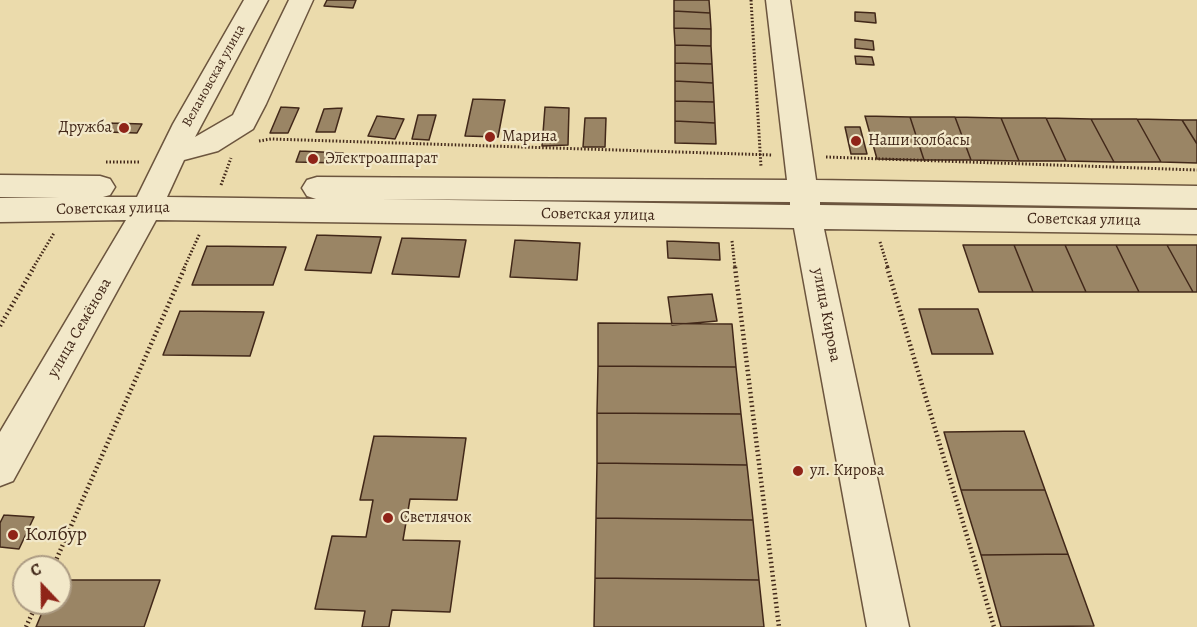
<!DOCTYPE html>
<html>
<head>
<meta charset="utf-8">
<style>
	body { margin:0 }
	#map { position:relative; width:1197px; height:627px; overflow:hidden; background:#ebdbac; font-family:Alegreya,serif }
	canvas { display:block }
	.north { position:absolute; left:12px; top:555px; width:60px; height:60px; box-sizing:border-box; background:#f2e8c9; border:2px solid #ac9b83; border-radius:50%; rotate:338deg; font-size:16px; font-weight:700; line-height:24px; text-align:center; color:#422819 }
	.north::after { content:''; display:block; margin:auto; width:21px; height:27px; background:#8f2418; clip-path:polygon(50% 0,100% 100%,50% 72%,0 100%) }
</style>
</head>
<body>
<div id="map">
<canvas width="1197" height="627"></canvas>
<div class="north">С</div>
</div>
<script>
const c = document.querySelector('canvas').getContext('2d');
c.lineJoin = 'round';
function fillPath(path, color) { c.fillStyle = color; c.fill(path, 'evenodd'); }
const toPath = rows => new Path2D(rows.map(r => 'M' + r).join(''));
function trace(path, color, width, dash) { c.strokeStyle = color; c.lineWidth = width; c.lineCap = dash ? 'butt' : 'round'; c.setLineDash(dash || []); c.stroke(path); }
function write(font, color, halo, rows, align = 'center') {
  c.font = font + ' Alegreya,serif'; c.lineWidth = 4.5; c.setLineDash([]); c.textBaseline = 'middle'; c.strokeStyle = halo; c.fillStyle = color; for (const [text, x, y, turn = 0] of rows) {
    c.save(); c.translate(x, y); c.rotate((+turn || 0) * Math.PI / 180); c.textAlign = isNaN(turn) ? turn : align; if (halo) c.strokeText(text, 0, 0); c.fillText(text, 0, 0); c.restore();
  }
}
const building = toPath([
	[327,0,356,0,353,8,324,6,327,0],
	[674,0,709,0,710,13,674,11,674,0],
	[674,11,710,13,711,29,674,28,674,11],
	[855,12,875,13,876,23,855,21,855,12],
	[674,28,711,29,711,46,675,45,674,28],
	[855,39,873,41,874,50,855,48,855,39],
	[675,45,711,46,712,64,675,63,675,45],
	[855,56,872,57,874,65,856,64,855,56],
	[675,63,712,64,713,83,675,81,675,63],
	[675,81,713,83,714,102,675,101,675,81],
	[473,99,505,100,498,137,465,136,473,99],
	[675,101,714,102,715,123,675,121,675,101],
	[281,107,299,108,288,133,270,133,281,107],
	[545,107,569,108,568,145,542,146,545,107],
	[342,108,335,132,316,132,324,109,342,108],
	[418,115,436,115,429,140,412,139,418,115],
	[377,116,404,119,395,139,368,136,377,116],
	[865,116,910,117,924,160,877,159,865,116],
	[910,117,955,117,971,160,924,160,910,117],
	[955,117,1001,118,1019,161,971,160,955,117],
	[585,118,606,118,605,147,583,147,585,118],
	[1001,118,1046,118,1066,161,1019,161,1001,118],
	[1046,118,1091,119,1114,162,1066,161,1046,118],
	[1091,119,1137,119,1161,162,1114,162,1091,119],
	[1137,119,1182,120,1197,144,1197,163,1161,162,1137,119],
	[1182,120,1197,120,1197,144,1182,120],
	[675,121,715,123,716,144,675,143,675,121],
	[112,123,142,124,137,133,107,132,112,123],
	[845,127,860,127,867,154,851,154,845,127],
	[300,151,343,153,339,163,296,162,300,151],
	[317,235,381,237,371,273,305,270,317,235],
	[402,238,466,240,459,277,392,274,402,238],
	[515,240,580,243,577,280,510,277,515,240],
	[667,241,719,243,720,260,668,258,667,241],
	[963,245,1014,245,1033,292,979,292,963,245],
	[1014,245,1065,245,1086,292,1033,292,1014,245],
	[1065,245,1116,245,1139,292,1086,292,1065,245],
	[1116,245,1167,245,1193,292,1139,292,1116,245],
	[1167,245,1197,245,1197,292,1193,292,1167,245],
	[207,246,286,247,273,285,192,285,207,246],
	[712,294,717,321,672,325,668,297,712,294],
	[919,309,978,309,993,354,932,354,919,309],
	[180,311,264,312,250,356,163,355,180,311],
	[598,323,732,324,736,367,598,366,598,323],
	[598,366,736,367,741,414,597,413,598,366],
	[597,413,741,414,747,465,597,463,597,413],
	[1024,431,1045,490,961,490,944,432,1024,431],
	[374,436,466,438,457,500,410,499,403,540,460,541,450,612,392,610,389,627,362,627,365,611,315,609,332,536,366,537,373,500,360,500,374,436],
	[597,463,747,465,753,520,596,518,597,463],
	[961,490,1045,490,1068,554,981,555,961,490],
	[4,515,34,517,19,549,0,547,0,523,4,515],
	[596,518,753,520,759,580,595,578,596,518],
	[1068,554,1094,626,1001,627,981,555,1068,554],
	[595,578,759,580,764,627,594,627,595,578],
	[60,580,160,580,144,627,36,627,46,603,60,603,60,580]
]);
const pathFar1 = toPath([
	[751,0,761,167],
	[259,141,271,139,773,155],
	[826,157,1197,170],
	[106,162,140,162],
	[221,185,231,158],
	[732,241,735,268],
	[880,242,888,268],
	[33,268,54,233],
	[184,268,200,233]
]);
const path = toPath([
	[735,267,779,627],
	[887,267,994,627],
	[0,326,34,267],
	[53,567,185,267],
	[26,627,37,603]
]);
const minor = toPath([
	[244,0,268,0,195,137,233,115,289,0,313,0,266,104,253,129,218,151,184,160,167,197,316,199,307,196,302,188,307,180,317,177,787,180,766,0,790,0,816,180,1197,186,1197,208,820,202,820,205,1197,210,1197,234,824,229,909,627,867,627,794,228,156,220,13,481,0,486,0,432,126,220,0,222,0,198,59,198,0,197,0,175,100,176,110,179,115,187,110,195,103,197,137,197,173,124,244,0],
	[380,199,790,202,790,205,380,199]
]);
const markers = [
	[124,128,6,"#8f2418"],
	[490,137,6,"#8f2418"],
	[856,141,6,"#8f2418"],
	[313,159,6,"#8f2418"],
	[798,471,6,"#8f2418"],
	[388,518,6,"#8f2418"],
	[13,535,6,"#8f2418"]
];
const farStreetnames = [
	["Велановская улица",214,76,-61]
];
const poiNames = [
	["Дружба",112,128,"right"],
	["Марина",502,137],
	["Наши колбасы",868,141],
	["Электроаппарат",325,159],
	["ул. Кирова",810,471],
	["Светлячок",400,518]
];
const streetNames = [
	["Советская улица",113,209,-1],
	["Советская улица",598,215,1],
	["Советская улица",1084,220,1],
	["улица Кирова",826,315,79],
	["улица Семёнова",80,328,-60]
];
const nearPoinames = [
	["Колбур",25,535]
];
fillPath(building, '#9a8565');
trace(building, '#422819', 1.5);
trace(minor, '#6c553e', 3);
trace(pathFar1, '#422819', 3, [1.5, 2]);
trace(path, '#422819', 4.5, [1.5, 3]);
fillPath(minor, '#f2e8c9');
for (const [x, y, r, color] of markers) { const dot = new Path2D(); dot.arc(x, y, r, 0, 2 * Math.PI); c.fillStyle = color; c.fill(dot); trace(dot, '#f2e8c9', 2); }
write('14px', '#422819', '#f2e8c9', farStreetnames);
write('16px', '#422819', '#f2e8c9', poiNames, 'left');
write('16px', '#422819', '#f2e8c9', streetNames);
write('20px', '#422819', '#f2e8c9', nearPoinames, 'left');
</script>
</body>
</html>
